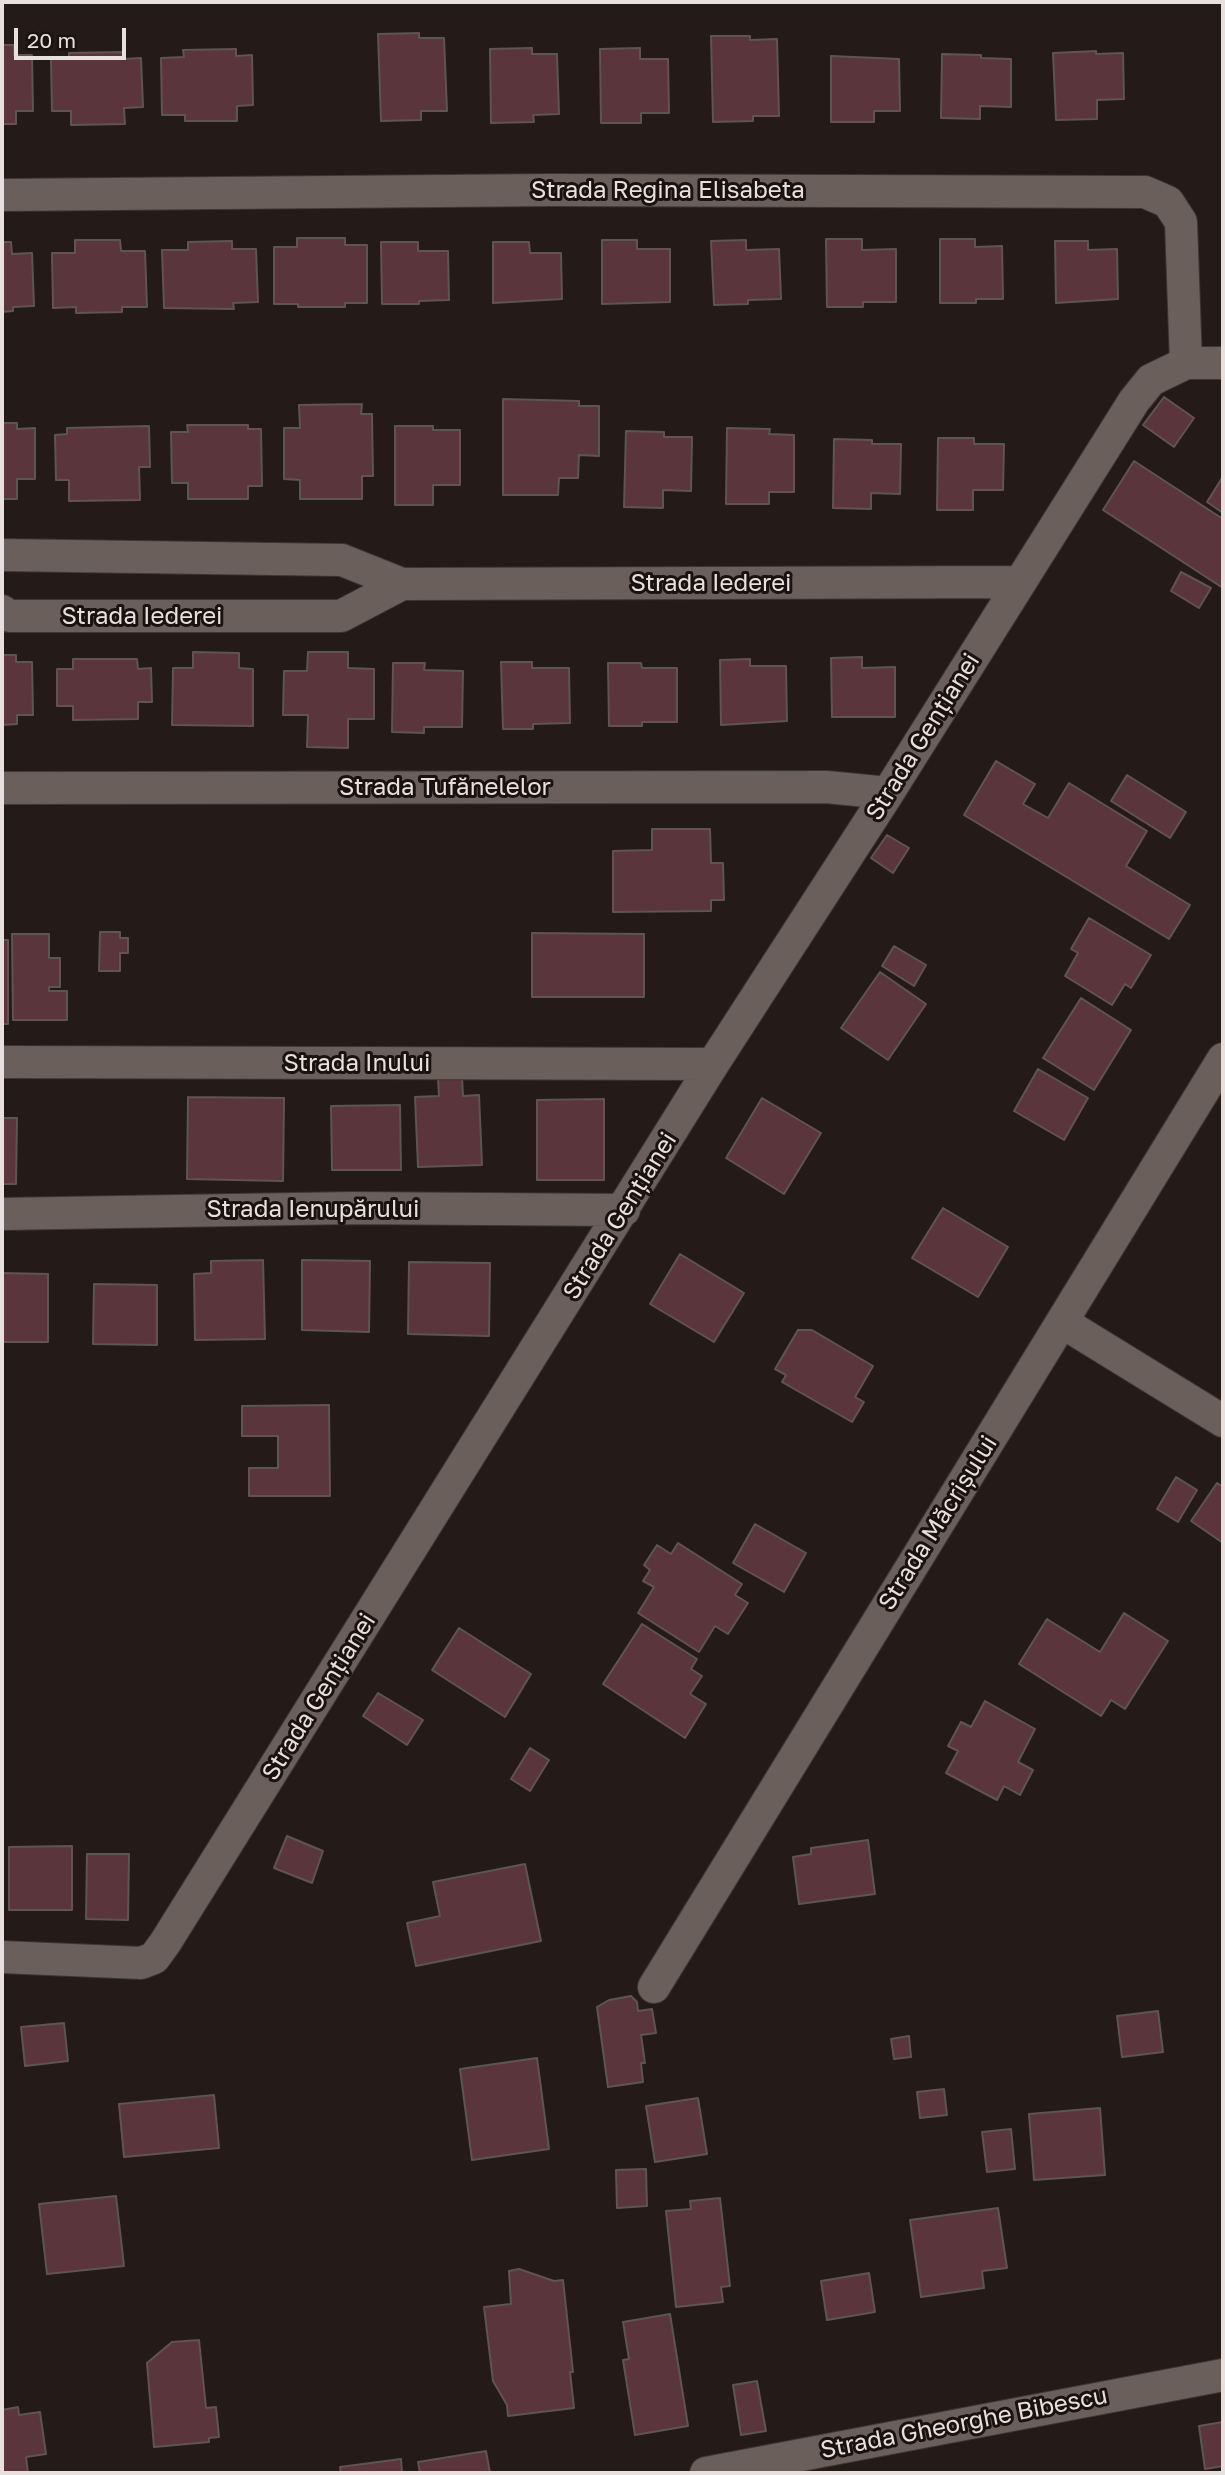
<!DOCTYPE html>
<html>
<head>
<meta charset="utf-8">
<style>
	body { margin:0 }
	#map { position:relative; width:1225px; height:2475px; overflow:hidden; background:#241b18; font-family:"Golos Text",sans-serif }
	canvas { display:block }
	.frame { position:absolute; inset:0; border:4px solid #e7e0de; pointer-events:none }
	.scale { position:absolute; left:14px; top:28px; width:112px; height:32px; box-sizing:border-box; border:4px solid #e7e0de; border-top:0; padding-left:9px; font-size:21px; line-height:24px; white-space:nowrap; color:#e7e0de; -webkit-text-stroke:5px #1b120f; paint-order:stroke }
</style>
</head>
<body>
<div id="map">
<canvas width="1225" height="2475"></canvas>
<div class="frame"></div>
<div class="scale">20 m</div>
</div>
<script>
const c = document.querySelector('canvas').getContext('2d');
c.lineJoin = 'round';
function fillPath(path, color) { c.fillStyle = color; c.fill(path, 'evenodd'); }
const toPath = rows => new Path2D(rows.map(r => 'M' + r).join(''));
function trace(path, color, width, dash) { c.strokeStyle = color; c.lineWidth = width; c.lineCap = dash ? 'butt' : 'round'; c.setLineDash(dash || []); c.stroke(path); }
function write(font, color, halo, rows, align = 'center') {
  c.font = font + ' "Golos Text",sans-serif'; c.lineWidth = 6; c.setLineDash([]); c.textBaseline = 'middle'; c.strokeStyle = halo; c.fillStyle = color; for (const [text, x, y, turn = 0] of rows) {
    c.save(); c.translate(x, y); c.rotate((+turn || 0) * Math.PI / 180); c.textAlign = isNaN(turn) ? turn : align; if (halo) c.strokeText(text, 0, 0); c.fillText(text, 0, 0); c.restore();
  }
}
const building = toPath([
	[419,33,419,38,444,38,447,111,421,111,421,120,381,121,378,34,419,33],
	[711,36,750,36,750,40,777,39,779,116,753,116,753,121,713,122,711,36],
	[2,45,14,45,14,55,32,55,33,111,16,111,16,124,2,124,2,45],
	[532,48,532,54,557,54,559,114,533,115,534,122,491,123,490,49,532,48],
	[640,48,640,59,668,59,669,113,641,113,641,123,601,123,600,49,640,48],
	[236,49,236,56,252,55,253,105,237,106,237,121,185,121,185,115,162,115,161,58,184,57,183,50,236,49],
	[1096,51,1096,54,1123,53,1124,99,1097,100,1097,119,1056,120,1053,53,1096,51],
	[123,52,123,59,141,58,143,107,124,108,125,124,71,125,71,111,52,111,51,59,69,59,69,53,123,52],
	[942,54,981,55,981,58,1011,59,1011,107,980,106,980,119,941,118,942,54],
	[831,56,899,59,900,111,874,111,874,122,831,122,831,56],
	[297,238,345,238,345,245,367,245,367,303,345,303,345,307,298,307,298,304,274,304,274,247,297,247,297,238],
	[826,239,862,239,862,250,896,249,896,302,863,302,863,307,827,307,826,239],
	[940,239,975,239,975,247,1002,246,1003,299,976,299,976,303,940,303,940,239],
	[75,240,120,240,121,251,145,251,147,307,122,307,122,312,76,313,76,307,53,308,52,253,75,253,75,240],
	[602,240,637,240,637,249,670,249,670,302,602,304,602,240],
	[746,240,746,250,779,249,781,299,748,300,748,304,714,305,711,241,746,240],
	[232,241,232,249,256,249,258,302,233,303,234,309,164,308,162,250,188,250,188,242,232,241],
	[1055,241,1088,241,1088,250,1117,249,1118,299,1056,303,1055,241],
	[2,242,11,242,12,254,32,253,34,306,13,307,13,311,2,312,2,242],
	[381,242,418,242,418,251,448,251,449,300,419,301,419,304,382,304,381,242],
	[493,242,529,242,530,253,561,253,562,299,493,303,493,242],
	[1164,397,1194,418,1174,447,1143,425,1164,397],
	[503,399,579,401,579,406,599,406,599,456,579,455,578,478,559,478,558,495,503,495,503,399],
	[362,404,361,414,372,414,373,476,362,476,362,499,300,499,300,480,284,479,284,428,300,428,299,405,362,404],
	[2,423,17,423,17,429,35,428,35,479,17,479,17,499,2,499,2,423],
	[187,425,248,425,248,429,261,429,262,486,248,486,248,499,188,499,188,483,172,483,171,432,188,432,187,425],
	[149,426,150,467,139,467,140,500,69,501,69,480,56,480,55,435,67,434,67,428,149,426],
	[395,426,433,426,433,430,460,430,460,485,433,485,433,505,395,505,395,426],
	[727,428,770,429,769,434,794,435,794,492,769,492,769,504,726,504,727,428],
	[626,431,664,432,664,437,692,437,691,491,663,490,663,508,624,507,626,431],
	[938,438,974,438,974,444,1004,444,1003,490,973,490,973,510,937,510,938,438],
	[834,439,872,440,872,444,901,444,900,494,871,493,871,509,833,508,834,439],
	[1134,461,1223,519,1223,588,1103,510,1134,461],
	[1222,478,1223,479,1223,513,1207,502,1222,478],
	[1181,572,1211,588,1199,608,1171,591,1181,572],
	[193,652,239,653,239,668,253,669,253,726,172,725,173,668,193,668,193,652],
	[308,652,348,652,348,668,374,669,374,719,348,719,348,748,307,747,308,715,283,715,284,671,307,671,308,652],
	[2,655,16,655,16,662,32,662,33,715,17,715,17,724,2,725,2,655],
	[862,657,862,668,895,667,895,717,832,717,831,658,862,657],
	[73,659,137,659,138,669,151,668,152,702,138,702,138,719,73,720,73,706,57,706,57,669,73,669,73,659],
	[750,659,750,666,786,666,787,721,721,725,720,660,750,659],
	[501,662,532,662,532,668,569,668,570,723,533,724,533,729,503,729,501,662],
	[393,663,425,663,424,670,463,671,462,727,424,727,424,733,392,732,393,663],
	[608,663,641,663,642,668,677,668,677,722,642,722,642,726,609,726,608,663],
	[996,761,1035,784,1023,804,1048,818,1069,783,1147,831,1126,866,1190,905,1169,939,964,815,996,761],
	[1127,775,1186,812,1170,838,1111,801,1127,775],
	[652,829,710,829,711,863,723,863,724,900,711,900,711,911,613,912,613,851,652,850,652,829],
	[887,835,909,848,893,873,871,858,887,835],
	[1089,918,1151,955,1131,988,1125,984,1112,1005,1065,976,1078,953,1071,949,1089,918],
	[100,932,120,932,120,938,128,938,128,953,120,953,120,971,99,971,100,932],
	[532,933,644,934,644,997,532,997,532,933],
	[12,934,49,934,49,958,60,958,60,987,49,987,49,991,67,991,67,1020,13,1020,12,934],
	[2,940,8,940,8,1024,2,1024,2,940],
	[894,946,926,965,914,986,882,966,894,946],
	[880,972,926,1004,888,1060,841,1028,880,972],
	[1081,998,1131,1030,1094,1090,1043,1058,1081,998],
	[1038,1069,1088,1098,1064,1140,1014,1111,1038,1069],
	[462,1077,463,1096,479,1095,482,1165,418,1167,415,1097,439,1096,438,1078,462,1077],
	[188,1097,284,1098,283,1181,187,1179,188,1097],
	[762,1098,821,1133,784,1194,726,1158,762,1098],
	[604,1099,604,1180,537,1180,537,1100,604,1099],
	[400,1105,401,1170,332,1170,331,1106,400,1105],
	[2,1118,17,1118,16,1184,2,1184,2,1118],
	[943,1208,1008,1247,978,1297,912,1258,943,1208],
	[680,1254,744,1293,714,1342,650,1304,680,1254],
	[263,1260,265,1339,195,1340,194,1274,211,1273,211,1261,263,1260],
	[302,1260,370,1261,369,1332,302,1330,302,1260],
	[409,1262,490,1263,489,1336,408,1334,409,1262],
	[2,1273,48,1274,48,1342,2,1342,2,1273],
	[94,1284,157,1285,157,1345,93,1344,94,1284],
	[798,1330,812,1330,873,1366,855,1397,864,1402,852,1422,782,1382,786,1375,775,1369,798,1330],
	[329,1405,330,1496,249,1496,249,1468,278,1468,278,1436,242,1436,242,1406,329,1405],
	[1176,1477,1197,1490,1178,1522,1157,1509,1176,1477],
	[1217,1483,1223,1487,1223,1543,1191,1521,1217,1483],
	[755,1524,806,1553,784,1592,733,1563,755,1524],
	[678,1543,742,1584,735,1595,748,1603,728,1634,715,1626,699,1652,638,1613,654,1587,643,1581,650,1570,644,1565,657,1545,671,1554,678,1543],
	[1124,1613,1168,1641,1125,1709,1111,1700,1101,1716,1019,1664,1047,1619,1100,1652,1124,1613],
	[642,1624,697,1659,691,1669,702,1676,690,1694,706,1704,685,1738,603,1684,642,1624],
	[459,1628,531,1674,505,1717,432,1670,459,1628],
	[378,1693,423,1720,407,1745,363,1716,378,1693],
	[985,1701,1035,1729,1018,1762,1033,1770,1020,1795,1004,1786,997,1800,946,1773,958,1751,948,1746,961,1722,971,1727,985,1701],
	[530,1748,549,1760,530,1791,511,1779,530,1748],
	[287,1836,323,1851,312,1883,274,1868,287,1836],
	[868,1840,875,1894,799,1904,793,1857,811,1854,811,1848,868,1840],
	[72,1846,72,1910,9,1910,9,1847,72,1846],
	[87,1854,129,1854,128,1920,86,1919,87,1854],
	[525,1864,541,1941,416,1966,407,1923,440,1916,433,1882,525,1864],
	[631,1996,637,2002,638,2011,652,2009,656,2033,641,2035,645,2063,641,2063,643,2082,608,2087,597,2007,609,2000,631,1996],
	[1158,2011,1163,2052,1122,2057,1117,2016,1158,2011],
	[64,2023,68,2061,25,2066,21,2027,64,2023],
	[909,2036,911,2057,894,2059,891,2039,909,2036],
	[537,2058,549,2149,472,2160,460,2069,537,2058],
	[944,2089,947,2115,920,2118,917,2092,944,2089],
	[214,2095,219,2148,124,2157,119,2104,214,2095],
	[698,2098,707,2154,655,2162,646,2106,698,2098],
	[1100,2108,1105,2175,1034,2180,1029,2114,1100,2108],
	[1011,2129,1015,2169,987,2172,982,2132,1011,2129],
	[646,2169,647,2206,617,2208,616,2170,646,2169],
	[116,2196,124,2266,47,2274,39,2204,116,2196],
	[720,2198,730,2286,721,2287,723,2302,676,2307,666,2211,691,2209,690,2201,720,2198],
	[998,2208,1007,2268,982,2271,984,2288,921,2297,910,2220,998,2208],
	[519,2269,554,2281,563,2280,573,2372,570,2372,574,2408,508,2416,507,2405,493,2381,484,2307,511,2304,509,2271,519,2269],
	[869,2273,875,2312,827,2320,821,2281,869,2273],
	[670,2314,688,2426,635,2435,623,2360,629,2359,623,2322,670,2314],
	[199,2340,206,2408,216,2407,219,2437,209,2438,209,2442,154,2447,147,2363,172,2342,199,2340],
	[757,2381,766,2431,741,2435,733,2385,757,2381],
	[18,2407,19,2415,40,2412,46,2454,26,2457,28,2473,2,2473,2,2410,18,2407],
	[1223,2422,1223,2466,1205,2469,1199,2426,1223,2422],
	[486,2451,490,2473,420,2473,418,2462,486,2451],
	[401,2459,402,2473,341,2473,340,2467,401,2459]
]);
const street = toPath([
	[2,195,551,190,1145,192,1168,202,1181,222,1186,363],
	[2,555,342,560,402,584,1019,582],
	[2,611,9,616,341,616,402,584],
	[2,788,826,787,888,793],
	[2,1062,713,1064],
	[2,1214,351,1208,624,1210],
	[1062,1322,1223,1421],
	[2,1957,141,1963,154,1958,165,1943,713,1064,888,793,1134,401,1151,380,1186,363,1223,363],
	[654,1987,1223,1059],
	[706,2473,1223,2375]
]);
const streetNames = [
	["Strada Regina Elisabeta",668,190],
	["Strada Iederei",711,583],
	["Strada Iederei",142,616],
	["Strada Gențianei",923,737,-58],
	["Strada Tufănelelor",445,787],
	["Strada Inului",357,1063],
	["Strada Ienupărului",313,1209],
	["Strada Gențianei",620,1216,-58],
	["Strada Măcrișului",938,1523,-58],
	["Strada Gențianei",319,1697,-58],
	["Strada Gheorghe Bibescu",964,2423,-11]
];
fillPath(building, '#5a353c');
trace(building, '#5f5355', 2);
trace(street, '#3d3634', 34);
trace(street, '#6a5f5b', 32);
write('24px', '#e7e0de', '#1b120f', streetNames);
</script>
</body>
</html>
